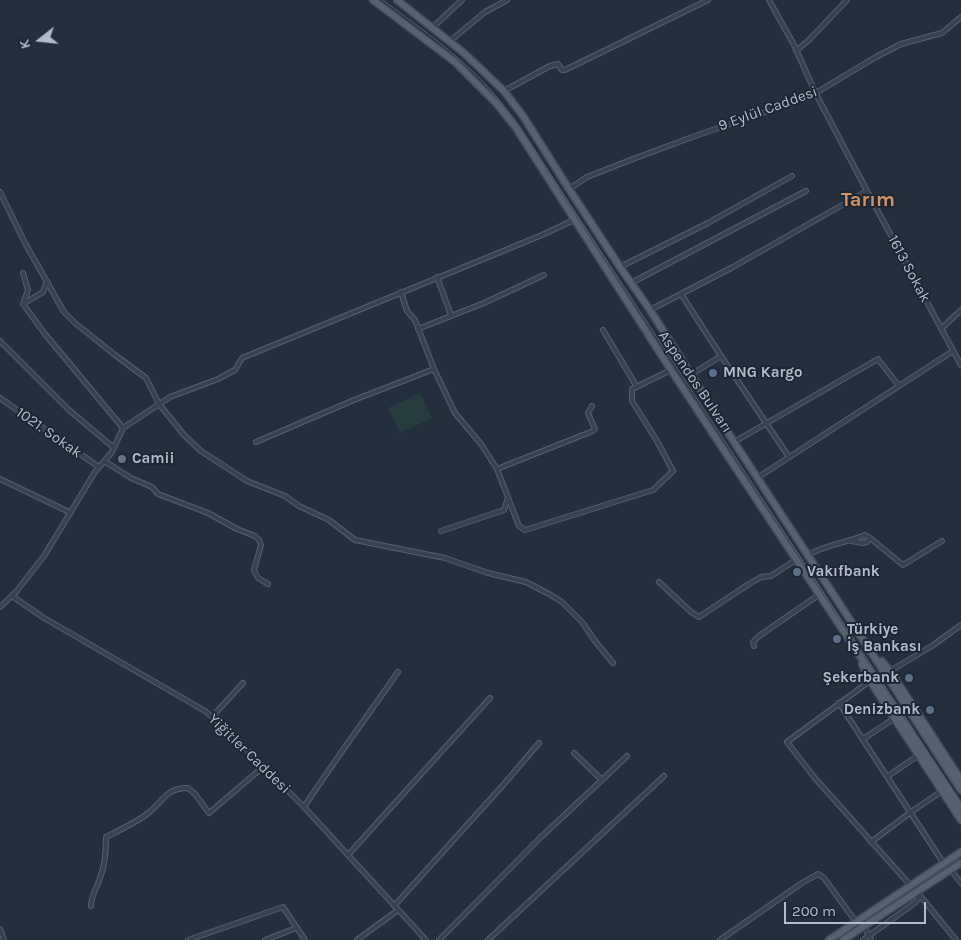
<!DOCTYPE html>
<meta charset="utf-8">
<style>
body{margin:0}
#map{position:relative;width:961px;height:940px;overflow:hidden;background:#242f3e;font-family:Karla,sans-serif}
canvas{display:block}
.north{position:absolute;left:15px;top:15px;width:50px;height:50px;-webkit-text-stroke:4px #1d2633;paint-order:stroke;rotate:254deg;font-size:14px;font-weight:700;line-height:20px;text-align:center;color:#b4bcc9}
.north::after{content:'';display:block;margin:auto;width:18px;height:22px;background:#b4bcc9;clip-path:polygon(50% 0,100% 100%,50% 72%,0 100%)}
.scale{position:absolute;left:784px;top:902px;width:142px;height:22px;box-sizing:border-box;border:2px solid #b4bcc9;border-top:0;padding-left:6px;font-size:15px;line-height:18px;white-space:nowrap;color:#b4bcc9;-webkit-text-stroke:4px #1d2633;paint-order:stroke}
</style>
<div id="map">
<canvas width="961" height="940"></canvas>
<div class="north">K</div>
<div class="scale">200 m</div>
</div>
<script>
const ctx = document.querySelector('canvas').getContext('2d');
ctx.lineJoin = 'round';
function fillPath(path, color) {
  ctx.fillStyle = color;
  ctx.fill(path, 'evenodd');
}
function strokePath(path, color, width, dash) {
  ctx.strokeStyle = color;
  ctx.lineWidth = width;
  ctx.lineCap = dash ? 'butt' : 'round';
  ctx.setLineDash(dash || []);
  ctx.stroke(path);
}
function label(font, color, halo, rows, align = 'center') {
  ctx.font = font + ' Karla,sans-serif';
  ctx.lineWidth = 4;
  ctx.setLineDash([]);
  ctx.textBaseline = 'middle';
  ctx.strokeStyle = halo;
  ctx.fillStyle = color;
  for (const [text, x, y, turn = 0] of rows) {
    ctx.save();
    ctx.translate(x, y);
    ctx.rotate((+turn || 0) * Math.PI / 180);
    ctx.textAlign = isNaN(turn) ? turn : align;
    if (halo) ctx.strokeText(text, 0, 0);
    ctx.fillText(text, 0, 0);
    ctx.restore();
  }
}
const green = new Path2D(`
 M420,393L432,418L400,433L388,408Z`);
const street = new Path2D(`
 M769,0L794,45L816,94L867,191L961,365
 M433,27L462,0
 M450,41L485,12L507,0
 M796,51L809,40L847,0
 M504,91L550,66L558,64L562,70H565L708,0
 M569,189L587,177L633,159L695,136L809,97L876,57L901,44L942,33L961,17
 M0,192L25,243L64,312L75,323L115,355L146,378L159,404L184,435L201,451L247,481L285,496L299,506L329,520L355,540L445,558L488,573L526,582L549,594L562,602L582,622L595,641L613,663
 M620,267L708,223L792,176
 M23,273L28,290L23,304
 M437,277L451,315
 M47,281L43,292L23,304L45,334L123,428
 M631,283L806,191
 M401,292L407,311L415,320L434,369L455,413L481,444L497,469
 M681,294L721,356
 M650,310L733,267L867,191
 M418,329L484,303L544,275
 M941,329L961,310
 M603,330L637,387
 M0,341L69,410L114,448
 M692,374L721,356L789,457
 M0,398L99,467
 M592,406L588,413L595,429L593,431L497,469L519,526L525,530L653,490L673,471L657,441L632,401V389L671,370
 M256,442L354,400L434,369
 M734,442L878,359L899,386
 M104,461L131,478L152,487L158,494L208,513L237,529L255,536L259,540L261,545L254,570L258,578L268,584
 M757,478L953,351
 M0,479L71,513
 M441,531L504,510L508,498
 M870,538L903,565L942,541
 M808,555C825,545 846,543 865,535L870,538L867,542L863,543L851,541
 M659,582L691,612L699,617L749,584L761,577L771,576L797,559
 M12,596L44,618L205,711L219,722L304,807L426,940
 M0,607L16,592L44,556L95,472L112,452L123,428L170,397L218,379L235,370L242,358L542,235L574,220
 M754,646L753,642L759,636L820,594
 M890,671L932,646L961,625
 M870,681L787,742L814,777L911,886
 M839,703L944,864
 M212,717L243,683
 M863,739L895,718
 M574,753L602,780L627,756
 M888,776L919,755
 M304,807C334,761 366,718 398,672
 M871,842L911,812L942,791
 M348,855L490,698
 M951,870L961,883
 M918,893L956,940
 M91,906C91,895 97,888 100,878C105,866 106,851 106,837C120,830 135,823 147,814C163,802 165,788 188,788L195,794L209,813L263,767
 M394,906L504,784L539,743
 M864,926L871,940
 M0,929L4,940
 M188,940L283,907L305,940
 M265,940L296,928
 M357,940L398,910
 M439,940L541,837L602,780
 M488,940L664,776
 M720,940L802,883L818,874L824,878L856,922
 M863,940L916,902L918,898L917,891`);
const primary = new Path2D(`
 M373,0L455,62L497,104L516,128L671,370L961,809
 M397,0L464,53L504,91L523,116L569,189L620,267L650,310L734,442L961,790
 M882,661L890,671L961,780
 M862,664L870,681L961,820
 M829,940L961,852
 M843,940L961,863`);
const tram = new Path2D(`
 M383,0C413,23 444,44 471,70C489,86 503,105 517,123L961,803`);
const markers = [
 [713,373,5,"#5c6f8a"],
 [122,459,5,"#6b7280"],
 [797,572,5,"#5c6f8a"],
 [837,639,5,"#5c6f8a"],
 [909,678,5,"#5c6f8a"],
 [930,710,5,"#5c6f8a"]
];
const streetNames = [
 ["9 Eylül Caddesi",768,109,-20],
 ["1613 Sokak",909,269,62],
 ["Aspendos Bulvarı",695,382,56],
 ["1021. Sokak",49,433,35],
 ["Yiğitler Caddesi",249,754,44]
];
const poiNames = [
 ["MNG Kargo",723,373],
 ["Camii",132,459],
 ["Vakıfbank",807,572],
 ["Türkiye",847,630],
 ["İş Bankası",847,647],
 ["Şekerbank",899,678,"right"],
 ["Denizbank",920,710,"right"]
];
const districtNames = [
 ["Tarım",868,200]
];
fillPath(green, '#263c3f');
strokePath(street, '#565f6c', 6);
strokePath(primary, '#414a57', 9);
strokePath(street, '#38414e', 4);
strokePath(primary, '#56606e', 6);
strokePath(tram, '#5a6575', 1);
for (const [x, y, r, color] of markers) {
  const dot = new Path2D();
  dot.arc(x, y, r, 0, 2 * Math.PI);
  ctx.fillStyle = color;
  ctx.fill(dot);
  strokePath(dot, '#1d2633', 2);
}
label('15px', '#b4bcc9', '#1d2633', streetNames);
label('bold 15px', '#b4bcc9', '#1d2633', poiNames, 'left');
label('bold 20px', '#d59563', '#1d2633', districtNames);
</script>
